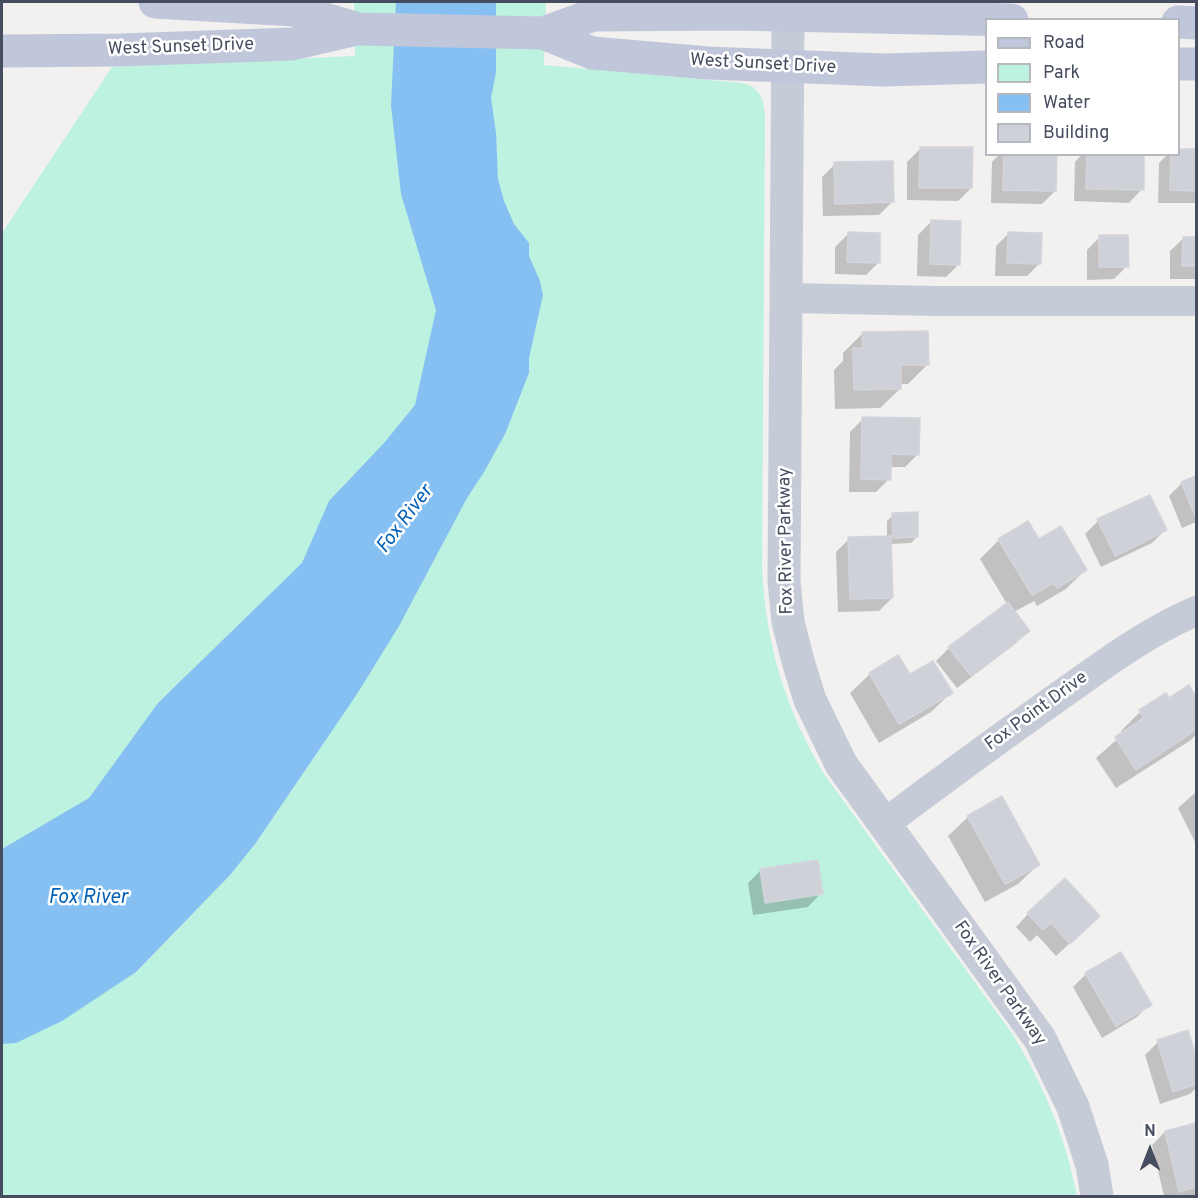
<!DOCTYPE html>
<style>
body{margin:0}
#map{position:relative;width:1198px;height:1198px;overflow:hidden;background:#f3f1f0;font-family:Overpass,sans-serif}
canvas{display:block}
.frame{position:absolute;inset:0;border:3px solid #464d5f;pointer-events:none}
.legend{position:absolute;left:985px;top:18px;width:195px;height:138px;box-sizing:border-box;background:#fff;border:2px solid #b5b8bf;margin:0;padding:8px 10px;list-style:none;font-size:18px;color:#464d5f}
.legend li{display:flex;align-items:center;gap:12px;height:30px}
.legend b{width:30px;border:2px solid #b5b8bf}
.north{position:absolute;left:1120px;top:1120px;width:60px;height:60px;-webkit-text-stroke:4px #fff;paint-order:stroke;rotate:0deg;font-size:16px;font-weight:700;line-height:24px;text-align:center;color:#464d5f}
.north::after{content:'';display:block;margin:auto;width:21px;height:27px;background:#464d5f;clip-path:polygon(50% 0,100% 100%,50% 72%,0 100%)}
</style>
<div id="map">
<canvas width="1198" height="1198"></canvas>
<div class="frame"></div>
<ul class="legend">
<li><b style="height:8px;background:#c1c7da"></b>Road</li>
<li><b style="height:16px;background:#bcf2df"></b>Park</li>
<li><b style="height:16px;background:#86c0f2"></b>Water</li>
<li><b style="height:16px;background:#cfd1d8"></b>Building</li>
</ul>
<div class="north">N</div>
</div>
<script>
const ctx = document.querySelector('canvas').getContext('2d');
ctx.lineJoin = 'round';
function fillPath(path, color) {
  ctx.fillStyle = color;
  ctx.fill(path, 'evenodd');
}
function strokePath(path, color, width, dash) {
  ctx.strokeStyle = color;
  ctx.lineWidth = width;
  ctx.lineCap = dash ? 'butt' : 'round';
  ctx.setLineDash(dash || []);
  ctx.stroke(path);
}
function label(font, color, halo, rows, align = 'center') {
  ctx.font = font + ' Overpass,sans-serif';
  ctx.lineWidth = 5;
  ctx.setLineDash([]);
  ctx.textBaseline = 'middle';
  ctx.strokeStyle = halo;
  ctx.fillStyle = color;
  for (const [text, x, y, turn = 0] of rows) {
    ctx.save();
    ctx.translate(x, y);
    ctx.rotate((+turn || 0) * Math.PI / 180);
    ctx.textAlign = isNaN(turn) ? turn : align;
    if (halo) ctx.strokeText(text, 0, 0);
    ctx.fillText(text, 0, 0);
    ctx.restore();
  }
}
const green = new Path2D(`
 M354,2H546L544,65L743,83C761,88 764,100 765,117L762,568C766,645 785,708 824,774L1011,1032C1043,1083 1066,1138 1077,1196H2V233L112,67L355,56Z`);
const water = new Path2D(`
 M396,2H496V72L491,98L496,133L498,179L504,201L514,224L529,243V256L540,281L543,295L529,358V373L505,434L484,472L467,498L399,626L357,694L255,844L230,875L136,972L62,1021L16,1043L2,1044V849L89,798L158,703L302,563L329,501L384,443L415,405L436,310L401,194L391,105Z`);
const shadow = new Path2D(`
 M920,149L971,188L958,201L907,200V162Z
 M1178,150L1196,151V203H1158L1159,163L1168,154H1178Z
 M1000,154H1056L1055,191L1042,204L991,203L992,162Z
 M1082,154H1143L1142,189L1129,203L1074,201L1075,162Z
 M835,164L892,202L879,215L823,216L822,177Z
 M931,222L959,264L946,277L917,276L918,235Z
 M1009,233L1040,263L1027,276H995L996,246Z
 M848,234L879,262L866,275L835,274V247Z
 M1100,237L1127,266L1114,279L1087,280V250Z
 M1184,238H1196V279H1170V251Z
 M863,333L928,364L908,384H900V389L880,408L835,409L834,370L843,361V353Z
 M863,419L918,454L905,467H890L889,479L876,492H849L850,432Z
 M1196,477V522L1182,528L1169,496L1182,483Z
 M893,515L917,537L911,543L890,544L892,598L879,611L838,612L836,552L849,539L887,538V521Z
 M1098,521L1165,530L1152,543L1101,567L1085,534Z
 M999,540L1038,541L1085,570L1066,589L1037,606L1034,601L1014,612L1028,631L1015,644L957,688L936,661L949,648L1007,604L980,559Z
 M870,674L909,676L951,693L931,712L879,743L850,693Z
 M1188,687L1196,700V734L1191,740L1116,788L1096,758L1123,734L1121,731L1140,712L1168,700Z
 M1196,792V844L1178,808Z
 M968,817L1038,865L1018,884L985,902L948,836Z
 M761,870L821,893L808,907L753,915L748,883Z
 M1028,914L1085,929L1056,956L1037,935L1030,942L1016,927Z
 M1120,954L1150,1004L1137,1017L1102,1038L1073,987L1086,974Z
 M1187,1032L1196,1061V1088L1190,1094L1160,1104L1145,1055L1158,1042Z
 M1196,1125V1196H1164L1152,1145L1165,1132Z`);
const building = new Path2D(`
 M920,147H973L972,188H919Z
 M1178,149H1196V191L1170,190L1171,154H1178Z
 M1004,154H1057L1056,191L1003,190Z
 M1087,154H1144V190L1086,189Z
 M893,161L894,202L835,204L834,162Z
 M931,220L961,221L960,265L930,264Z
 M848,232L880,233V263L847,262Z
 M1008,232L1042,233L1041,264L1007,263Z
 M1099,235H1128L1129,267H1099Z
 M1183,237H1196V266H1182Z
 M928,331L929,365H901V389L854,390L853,348H863L862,332Z
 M862,417L920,418L919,455L891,454V480L861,479Z
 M1196,476V515L1195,516L1181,482Z
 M1150,495L1167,530L1115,556L1097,519Z
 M918,512V537L893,538L892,513Z
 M1028,521L1039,539L1061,526L1087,570L1057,588L1054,583L1032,595L998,539Z
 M891,536L893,598L850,599L848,537Z
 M1008,602L1030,631L971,676L948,647Z
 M898,655L910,674L933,661L953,693L899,724L869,673Z
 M1189,685L1196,697V730L1136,770L1115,737L1144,718L1139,710L1166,693L1169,698Z
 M1002,796L1040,865L1005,884L967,816Z
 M818,860L823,894L765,903L760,869Z
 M1065,878L1100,916L1070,944L1051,923L1043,930L1027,913Z
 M1121,952L1152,1005L1116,1026L1085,973Z
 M1188,1030L1196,1056V1084L1173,1092L1157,1040Z
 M1196,1123V1187L1179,1192L1165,1131Z`);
const minor = new Path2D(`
 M787,298L937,301H1196
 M884,824C944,779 1004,735 1065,692C1107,662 1149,631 1196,611`);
const tertiary = new Path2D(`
 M788,16L784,581L788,622L798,661L810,700L841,764L1040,1039L1073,1107L1092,1165L1097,1196`);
const secondary = new Path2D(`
 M155,2L294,10L359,29L543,33L592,53L708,63L883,70L986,67
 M1178,22L1196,23
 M543,33L593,15L735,14L1012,20
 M2,51L121,50L292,44L357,29
 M1178,64H1196`);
const streetNames = [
 ["West Sunset Drive",181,48,-2],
 ["West Sunset Drive",763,65,3],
 ["Fox River Parkway",787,541,-91],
 ["Fox Point Drive",1037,712,-36],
 ["Fox River Parkway",999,984,55]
];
const waterNames = [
 ["Fox River",406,520,-53],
 ["Fox River",88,899]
];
fillPath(green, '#bcf2df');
fillPath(water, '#86c0f2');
fillPath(shadow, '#0003');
fillPath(building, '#cfd1d8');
strokePath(building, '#d4d4dc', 1.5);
strokePath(minor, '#c6cbd8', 30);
strokePath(tertiary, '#c6cbd8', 33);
strokePath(secondary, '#c1c7da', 33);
label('18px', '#464d5f', '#fff', streetNames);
label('italic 20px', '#0362b6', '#fff', waterNames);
</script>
